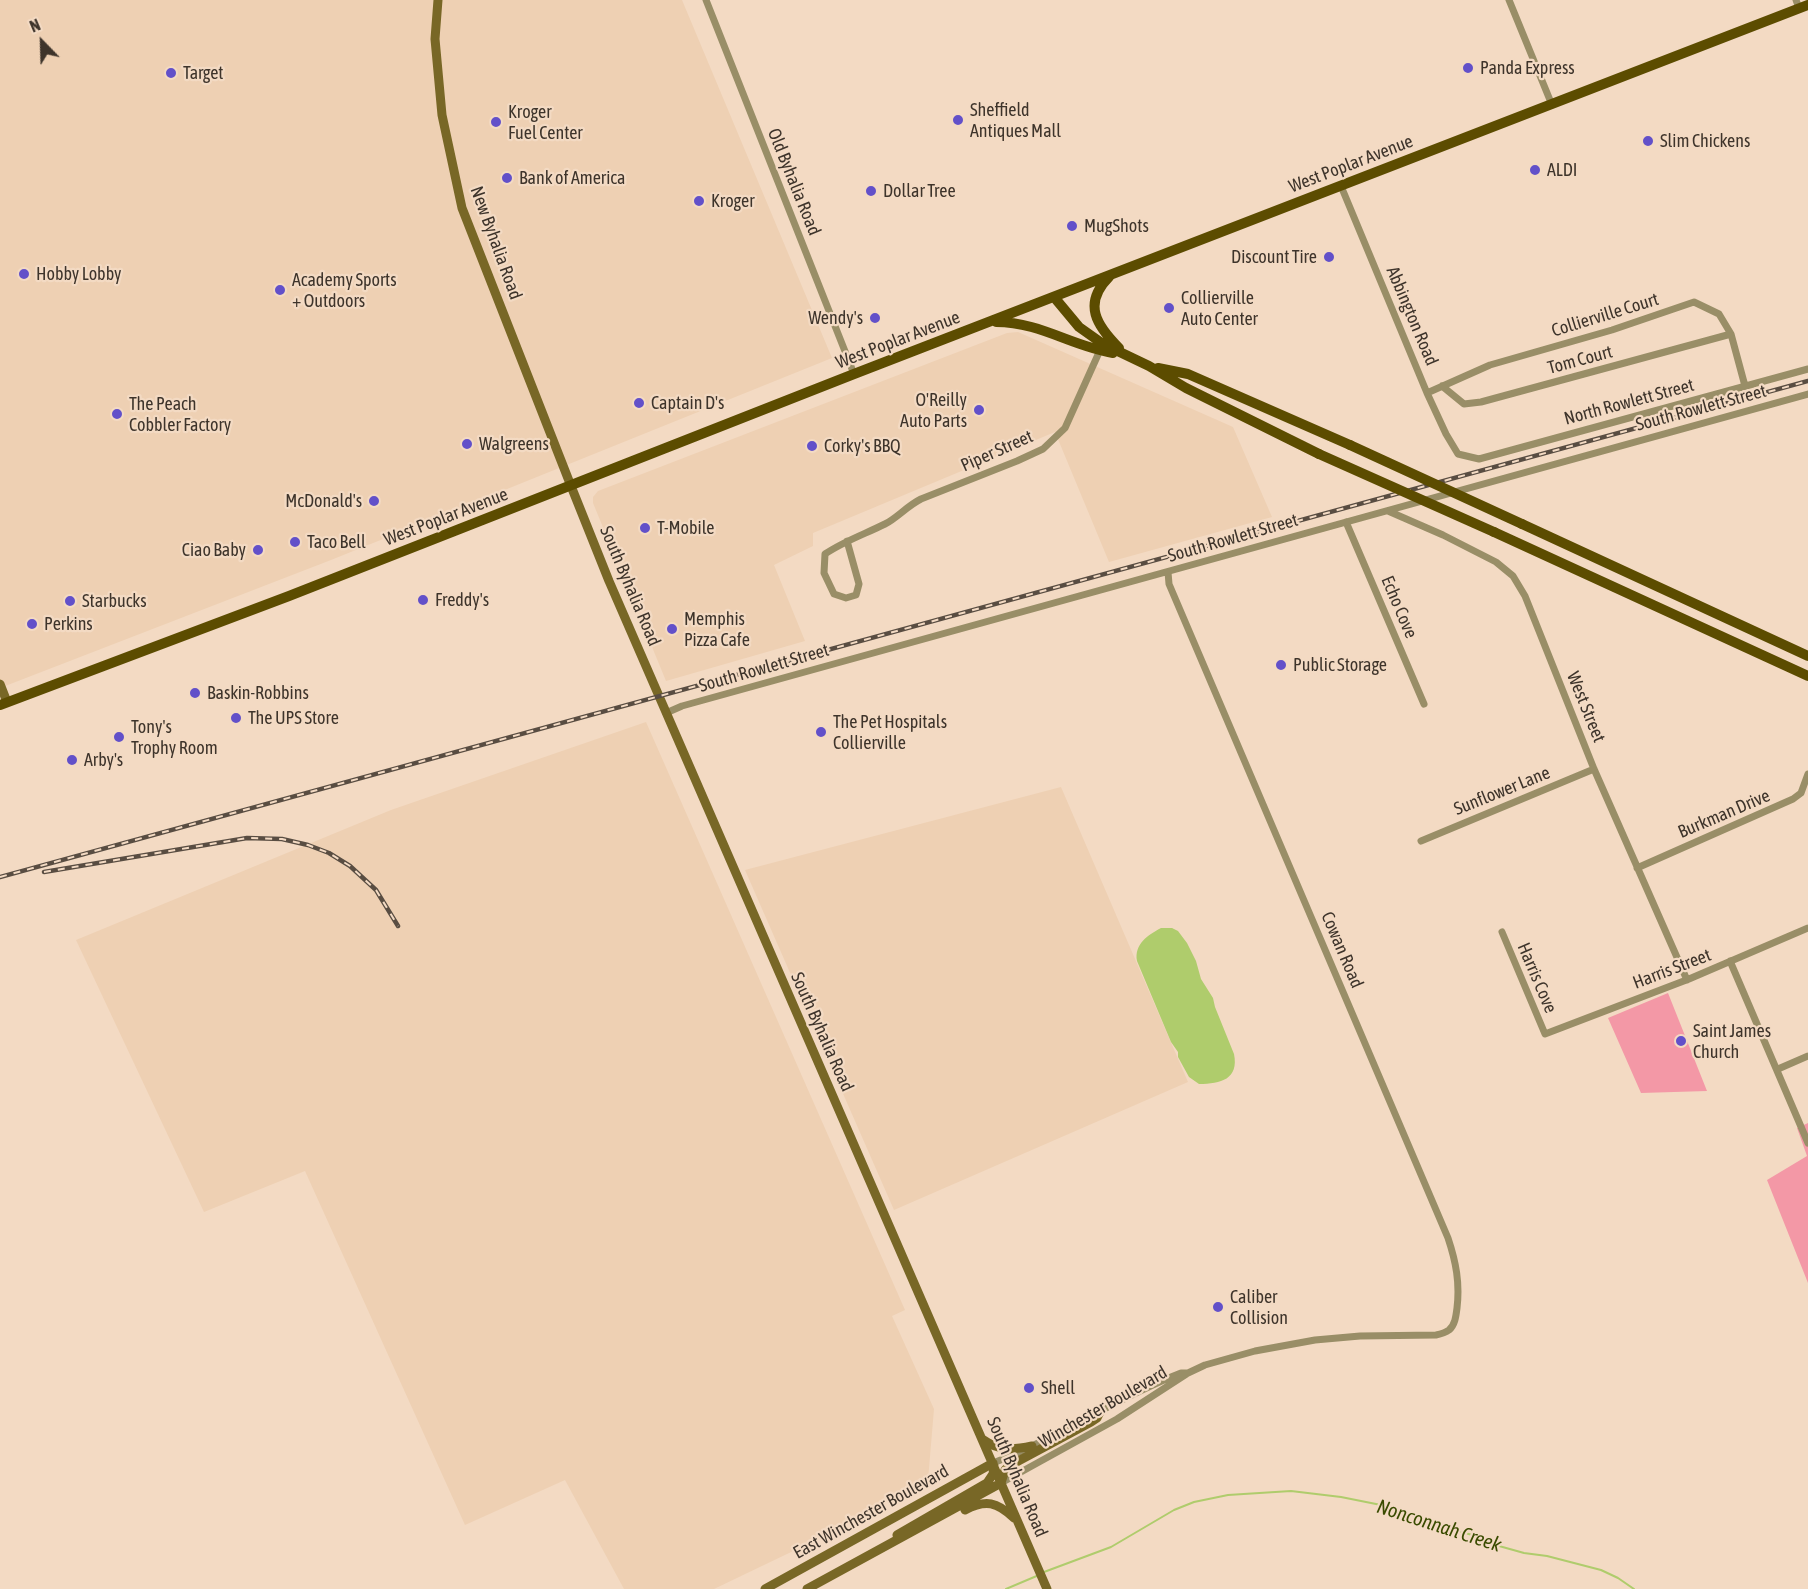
<!DOCTYPE html>
<style>
body{margin:0}
#map{position:relative;width:1808px;height:1589px;overflow:hidden;background:#f3dac3;font-family:"Asap Condensed",sans-serif}
canvas{display:block}
.north{position:absolute;left:12px;top:12px;width:60px;height:60px;-webkit-text-stroke:4px #f3dac3;paint-order:stroke;rotate:337deg;font-size:16px;font-weight:700;line-height:24px;text-align:center;color:#3e342b}
.north::after{content:'';display:block;margin:auto;width:21px;height:27px;background:#3e342b;clip-path:polygon(50% 0,100% 100%,50% 72%,0 100%)}
</style>
<div id="map">
<canvas width="1808" height="1589"></canvas>
<div class="north">N</div>
</div>
<script>
const ctx = document.querySelector('canvas').getContext('2d');
ctx.lineJoin = 'round';
function fillPath(path, color) {
  ctx.fillStyle = color;
  ctx.fill(path, 'evenodd');
}
function strokePath(path, color, width, dash) {
  ctx.strokeStyle = color;
  ctx.lineWidth = width;
  ctx.lineCap = dash ? 'butt' : 'round';
  ctx.setLineDash(dash || []);
  ctx.stroke(path);
}
function label(font, color, halo, rows, align = 'center') {
  ctx.font = font + ' "Asap Condensed",sans-serif';
  ctx.lineWidth = 4.5;
  ctx.setLineDash([]);
  ctx.textBaseline = 'middle';
  ctx.strokeStyle = halo;
  ctx.fillStyle = color;
  for (const [text, x, y, turn = 0] of rows) {
    ctx.save();
    ctx.translate(x, y);
    ctx.rotate((+turn || 0) * Math.PI / 180);
    ctx.textAlign = isNaN(turn) ? turn : align;
    if (halo) ctx.strokeText(text, 0, 0);
    ctx.fillText(text, 0, 0);
    ctx.restore();
  }
}
const built = new Path2D(`
 M0,0H682L832,358L331,560L0,688Z
 M1018,332L1233,427L1272,517L1109,562L1055,432L813,533V546L774,565L805,641L666,681L593,503V497L598,491L1007,333Z
 M646,722L905,1310L892,1316L934,1409L928,1480L812,1542L714,1589H624L565,1480L465,1525L305,1171L204,1212L76,940L391,810Z
 M1061,787L1188,1082L894,1210L745,870Z`);
const green = new Path2D(`
 M1668,993L1707,1091L1641,1093L1608,1018Z
 M1808,1123V1283L1767,1180L1807,1156L1797,1128Z`);
const water = new Path2D(`
 M1161,928H1172L1178,931L1187,943L1196,961L1201,979L1213,998L1215,1007L1234,1054C1239,1079 1221,1084 1199,1084L1189,1077L1178,1057V1052L1171,1042L1137,961C1134,944 1148,935 1161,928Z`);
const stream = new Path2D(`
 M1044,1572L1111,1547L1174,1510L1194,1502L1228,1495L1291,1491L1341,1497L1391,1507L1440,1526L1483,1538L1499,1546L1524,1553L1547,1556L1601,1570L1618,1578L1634,1589
 M1006,1589L1039,1575`);
const street = new Path2D(`
 M706,0L854,374
 M1509,0L1552,105
 M1796,0L1799,8
 M1341,186L1427,393L1446,434L1458,454L1479,459L1808,369
 M1442,386L1464,404L1481,402L1731,334
 M1427,393L1490,365L1612,330L1694,302L1719,314L1731,334L1745,386
 M1388,511L1443,535L1496,562L1513,576L1525,596L1594,769L1687,980
 M1346,522L1424,704
 M847,541L859,584L856,595L846,598L834,594L824,573L825,554C844,541 865,534 885,524C897,518 907,506 921,499L1017,461L1043,449L1065,428L1101,348
 M666,713L682,706L1808,394
 M1421,841L1594,769
 M1637,868L1793,799L1801,793L1808,774
 M1502,932L1545,1034L1689,979L1808,928
 M1730,961L1808,1143
 M1778,1069L1808,1056
 M993,1463C1058,1438 1116,1398 1181,1373H1188
 M1001,1483L1117,1419L1188,1373L1205,1365L1255,1351L1315,1340L1360,1336L1436,1335C1441,1334 1445,1333 1449,1330C1455,1325 1456,1316 1457,1308C1460,1283 1456,1262 1448,1238L1169,584L1168,572`);
const secondary = new Path2D(`
 M438,0L435,39L442,115L462,208L571,486L609,581L1047,1589
 M0,684L7,702
 M982,1439C999,1451 1013,1450 1032,1446
 M1001,1483L1005,1470L1009,1466L1091,1422L1097,1418L1100,1412
 M965,1510C986,1499 997,1502 1014,1518
 M897,1535L987,1483L993,1474L994,1466
 M765,1589L993,1463
 M807,1589L1001,1483`);
const primary = new Path2D(`
 M1109,277C1082,304 1097,326 1119,348
 M1054,297L1079,327L1103,344L1149,366L1186,388L1319,454
 M996,322C1040,322 1071,346 1113,353
 M1158,368L1188,374L1350,445
 M1522,524L1808,656
 M1494,532L1808,676
 M0,705L289,596L854,374L1808,5`);
const rail = new Path2D(`
 M44,872L247,838L282,839L308,845L329,853L350,866L376,890L398,926
 M0,877L1808,381`);
const primaryBridge = new Path2D(`
 M1350,445L1522,524
 M1319,454L1494,532`);
const markers = [
 [1468,68,6,"#6250c9"],
 [171,73,6,"#6250c9"],
 [958,120,6,"#6250c9"],
 [496,122,6,"#6250c9"],
 [1648,141,6,"#6250c9"],
 [1535,170,6,"#6250c9"],
 [507,178,6,"#6250c9"],
 [871,191,6,"#6250c9"],
 [699,201,6,"#6250c9"],
 [1072,226,6,"#6250c9"],
 [1329,257,6,"#6250c9"],
 [24,274,6,"#6250c9"],
 [280,290,6,"#6250c9"],
 [1169,308,6,"#6250c9"],
 [875,318,6,"#6250c9"],
 [639,403,6,"#6250c9"],
 [979,410,6,"#6250c9"],
 [117,414,6,"#6250c9"],
 [467,444,6,"#6250c9"],
 [812,446,6,"#6250c9"],
 [374,501,6,"#6250c9"],
 [645,528,6,"#6250c9"],
 [295,542,6,"#6250c9"],
 [258,550,6,"#6250c9"],
 [423,600,6,"#6250c9"],
 [70,601,6,"#6250c9"],
 [32,624,6,"#6250c9"],
 [672,629,6,"#6250c9"],
 [1281,665,6,"#6250c9"],
 [195,693,6,"#6250c9"],
 [236,718,6,"#6250c9"],
 [821,732,6,"#6250c9"],
 [119,737,6,"#6250c9"],
 [72,760,6,"#6250c9"],
 [1681,1041,6,"#6250c9"],
 [1218,1307,6,"#6250c9"],
 [1029,1388,6,"#6250c9"]
];
const poiNames = [
 ["Panda Express",1480,68],
 ["Target",183,73],
 ["Sheffield",970,110],
 ["Antiques Mall",970,131],
 ["Kroger",508,112],
 ["Fuel Center",508,133],
 ["Slim Chickens",1660,141],
 ["ALDI",1547,170],
 ["Bank of America",519,178],
 ["Dollar Tree",883,191],
 ["Kroger",711,201],
 ["MugShots",1084,226],
 ["Discount Tire",1317,257,"right"],
 ["Hobby Lobby",36,274],
 ["Academy Sports",292,280],
 ["+ Outdoors",292,301],
 ["Collierville",1181,298],
 ["Auto Center",1181,319],
 ["Wendy's",863,318,"right"],
 ["O'Reilly",967,400,"right"],
 ["Auto Parts",967,421,"right"],
 ["Captain D's",651,403],
 ["The Peach",129,404],
 ["Cobbler Factory",129,425],
 ["Walgreens",479,444],
 ["Corky's BBQ",824,446],
 ["McDonald's",362,501,"right"],
 ["T-Mobile",657,528],
 ["Taco Bell",307,542],
 ["Ciao Baby",246,550,"right"],
 ["Freddy's",435,600],
 ["Starbucks",82,601],
 ["Memphis",684,619],
 ["Pizza Cafe",684,640],
 ["Perkins",44,624],
 ["Public Storage",1293,665],
 ["Baskin-Robbins",207,693],
 ["The UPS Store",248,718],
 ["The Pet Hospitals",833,722],
 ["Collierville",833,743],
 ["Tony's",131,727],
 ["Trophy Room",131,748],
 ["Arby's",84,760],
 ["Saint James",1693,1031],
 ["Church",1693,1052],
 ["Caliber",1230,1297],
 ["Collision",1230,1318],
 ["Shell",1041,1388]
];
const streetNames = [
 ["West Poplar Avenue",1351,164,-21],
 ["Old Byhalia Road",794,182,68],
 ["New Byhalia Road",496,243,70],
 ["Collierville Court",1605,315,-17],
 ["Abbington Road",1412,316,67],
 ["West Poplar Avenue",898,340,-21],
 ["Tom Court",1580,360,-15],
 ["North Rowlett Street",1629,402,-15],
 ["South Rowlett Street",1701,408,-15],
 ["Piper Street",997,451,-24],
 ["West Poplar Avenue",446,517,-21],
 ["South Rowlett Street",1233,538,-16],
 ["South Byhalia Road",630,586,67],
 ["Echo Cove",1399,607,67],
 ["South Rowlett Street",764,668,-16],
 ["West Street",1586,707,68],
 ["Sunflower Lane",1502,791,-22],
 ["Burkman Drive",1724,814,-23],
 ["Cowan Road",1342,950,67],
 ["Harris Street",1672,969,-21],
 ["Harris Cove",1537,978,67],
 ["South Byhalia Road",822,1032,66],
 ["Winchester Boulevard",1103,1407,-30],
 ["South Byhalia Road",1017,1477,67],
 ["East Winchester Boulevard",871,1512,-29]
];
const waterNames = [
 ["Nonconnah Creek",1439,1526,18]
];
fillPath(built, '#eed0b3');
fillPath(green, '#f398a6');
fillPath(water, '#afcc6c');
strokePath(stream, '#afcc6c', 2);
strokePath(street, '#998e67', 7);
strokePath(secondary, '#786726', 9);
strokePath(primary, '#5c4c00', 10);
strokePath(rail, '#594d42', 4.5);
strokePath(rail, '#f3dac3', 2, [7]);
strokePath(primaryBridge, '#5c4c00', 10);
for (const [x, y, r, color] of markers) {
  const dot = new Path2D();
  dot.arc(x, y, r, 0, 2 * Math.PI);
  ctx.fillStyle = color;
  ctx.fill(dot);
  strokePath(dot, '#f3dac3', 2);
}
label('18px', '#3e342b', '#f3dac3', poiNames, 'left');
label('18px', '#3e342b', '#f3dac3', streetNames);
label('italic 20px', '#3a4b00', '#f3dac3', waterNames);
</script>
